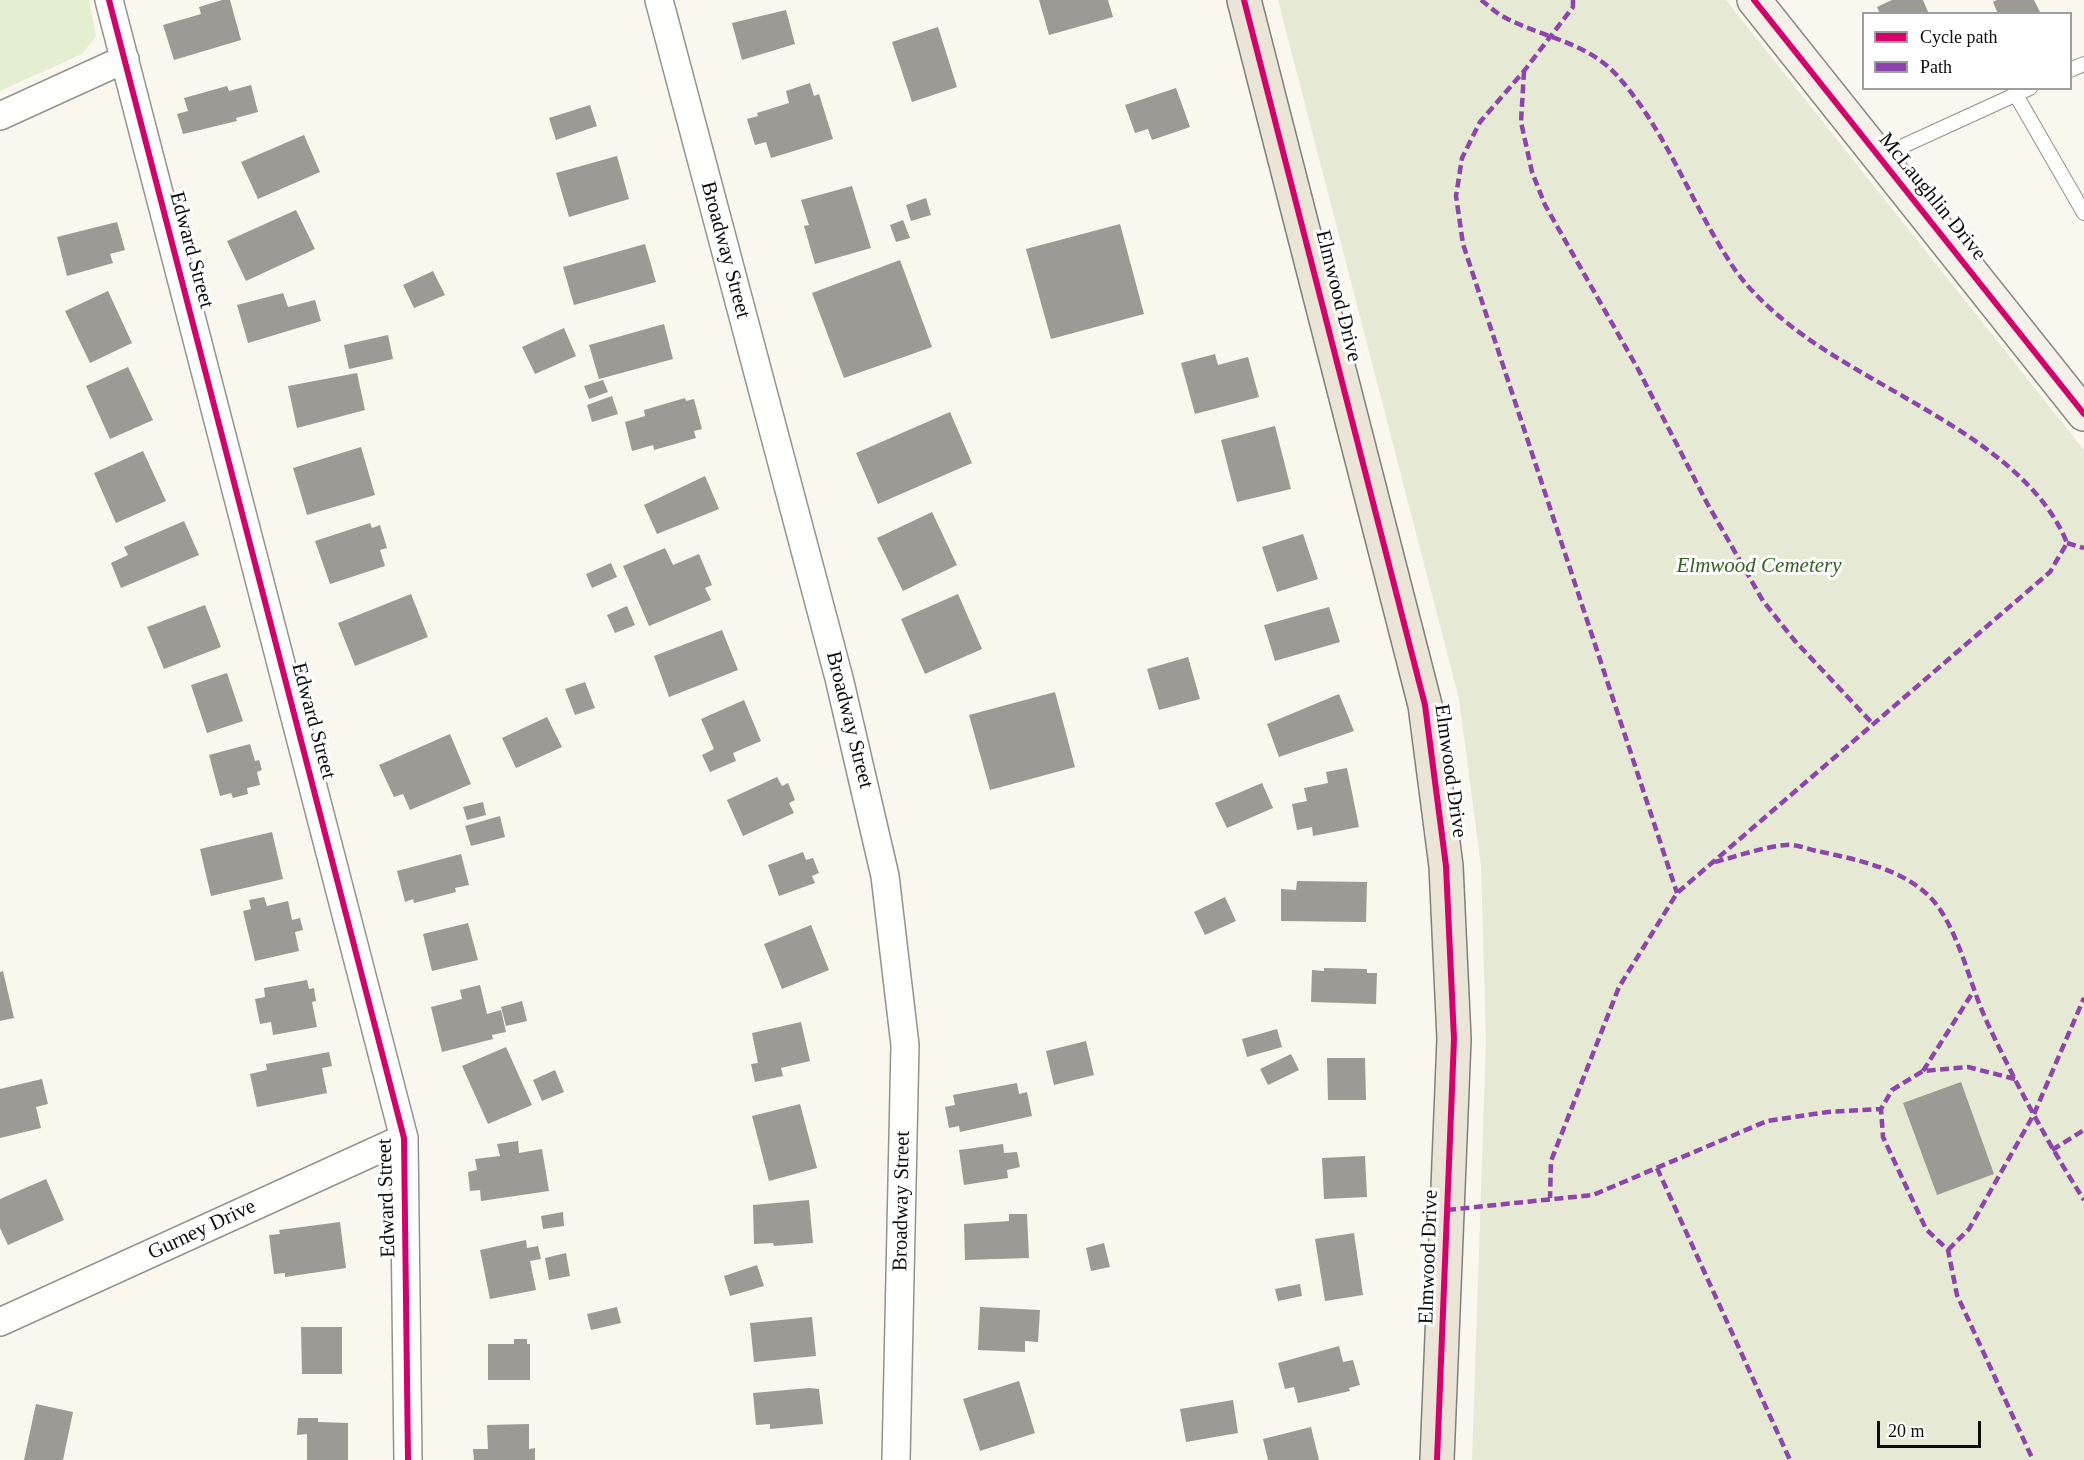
<!DOCTYPE html>
<style>
body{margin:0}
#map{position:relative;width:2084px;height:1460px;overflow:hidden;background:#faf7ef;font-family:"Times New Roman",serif}
canvas{display:block}
.legend{position:absolute;left:1862px;top:12px;width:210px;height:78px;box-sizing:border-box;background:#fff;border:2px solid #9e9e9e;margin:0;padding:8px 10px;list-style:none;font-size:18px;color:#0c0c0c}
.legend li{display:flex;align-items:center;gap:12px;height:30px}
.legend b{width:30px;border:2px solid #9e9e9e}
.scale{position:absolute;left:1877px;top:1421px;width:104px;height:27px;box-sizing:border-box;border:3px solid #0c0c0c;border-top:0;padding-left:8px;font-size:18px;line-height:21px;white-space:nowrap;color:#0c0c0c;-webkit-text-stroke:4px #fff;paint-order:stroke}
</style>
<div id="map">
<canvas width="2084" height="1460"></canvas>
<ul class="legend">
<li><b style="height:8px;background:#d6006c"></b>Cycle path</li>
<li><b style="height:8px;background:#8e44ad"></b>Path</li>
</ul>
<div class="scale">20 m</div>
</div>
<script>
const ctx = document.querySelector('canvas').getContext('2d');
ctx.lineJoin = 'round';
function fillPath(path, color) {
  ctx.fillStyle = color;
  ctx.fill(path, 'evenodd');
}
function strokePath(path, color, width, dash) {
  ctx.strokeStyle = color;
  ctx.lineWidth = width;
  ctx.lineCap = dash ? 'butt' : 'round';
  ctx.setLineDash(dash || []);
  ctx.stroke(path);
}
function label(font, color, halo, rows, align = 'center') {
  ctx.font = font + ' "Times New Roman",serif';
  ctx.lineWidth = 6;
  ctx.setLineDash([]);
  ctx.textBaseline = 'middle';
  ctx.strokeStyle = halo;
  ctx.fillStyle = color;
  for (const [text, x, y, turn = 0] of rows) {
    ctx.save();
    ctx.translate(x, y);
    ctx.rotate((+turn || 0) * Math.PI / 180);
    ctx.textAlign = isNaN(turn) ? turn : align;
    if (halo) ctx.strokeText(text, 0, 0);
    ctx.fillText(text, 0, 0);
    ctx.restore();
  }
}
const green = new Path2D(`
 M0,0H89L96,36L82,54L0,91Z`);
const cemetery = new Path2D(`
 M1278,0H1726L2084,450V1460H1472L1486,1040L1481,866L1459,699Z`);
const building = new Path2D(`
 M222,0H230L241,40L174,60L163,25L201,14L199,7Z
 M1039,0H1108L1113,17L1049,35Z
 M1892,0H1923L1929,14H1880L1877,7Z
 M1997,0H2034L2041,14H1998L1993,2Z
 M786,10L795,44L742,60L732,23Z
 M938,27L957,87L912,102L892,42Z
 M810,83L814,96L819,94L833,139L771,158L766,142L755,145L747,119L758,116L757,113L789,103L786,91Z
 M251,85L258,112L236,118L237,121L183,134L177,114L188,111L184,98L227,86L229,91Z
 M1176,88L1190,127L1152,140L1148,129L1135,133L1125,105Z
 M590,105L597,126L556,140L549,118Z
 M304,135L320,172L258,199L241,162Z
 M617,156L629,199L569,217L556,173Z
 M852,186L871,248L815,264L804,226L809,225L801,200Z
 M926,198L931,215L911,221L906,205Z
 M296,210L315,249L246,281L227,241Z
 M903,220L910,238L896,242L890,225Z
 M117,222L125,250L110,254L113,263L67,276L57,237Z
 M1120,224L1144,314L1051,339L1026,249Z
 M645,244L656,282L574,305L563,267Z
 M900,260L932,347L844,378L812,293Z
 M433,271L445,295L414,308L403,285Z
 M108,291L132,343L90,363L65,311Z
 M283,293L288,307L315,300L321,321L248,343L237,305Z
 M664,324L673,359L599,379L589,345Z
 M564,328L576,356L535,374L522,347Z
 M388,335L393,359L349,369L344,345Z
 M1215,354L1218,365L1248,357L1259,397L1195,414L1181,363Z
 M128,367L153,420L110,439L86,386Z
 M357,373L365,410L297,428L288,386Z
 M603,380L608,392L589,399L584,386Z
 M612,396L618,414L592,422L587,405Z
 M685,398L686,401L694,399L702,429L694,431L696,438L654,450L653,445L632,451L625,422L645,416L644,410Z
 M950,412L972,463L878,504L856,453Z
 M1275,426L1291,489L1237,502L1221,440Z
 M361,447L375,495L307,515L293,468Z
 M143,451L166,501L116,523L94,473Z
 M705,476L719,509L657,534L644,505Z
 M932,512L957,565L903,591L877,538Z
 M184,521L199,555L121,588L111,563L128,555L124,547Z
 M370,523L372,528L380,525L387,548L380,550L385,566L330,584L315,541Z
 M1303,534L1318,579L1277,592L1262,547Z
 M665,548L673,565L699,554L712,585L705,588L711,600L649,626L623,566Z
 M611,563L617,577L592,588L586,574Z
 M411,594L428,637L355,666L338,623Z
 M958,594L982,649L925,674L901,619Z
 M205,605L221,647L164,669L147,627Z
 M627,606L635,625L615,633L607,615Z
 M1329,607L1340,642L1275,661L1264,625Z
 M722,630L738,670L669,697L654,656Z
 M1188,657L1200,699L1159,710L1147,669Z
 M227,673L243,721L207,733L191,685Z
 M585,682L595,708L575,715L565,689Z
 M1055,692L1075,767L990,790L969,715Z
 M1339,694L1354,731L1279,757L1267,724Z
 M744,700L761,741L733,753L736,761L710,772L702,755L714,749L701,719Z
 M547,717L562,747L516,768L502,738Z
 M450,734L471,784L410,810L403,794L394,797L379,765Z
 M250,744L255,761L259,760L262,770L257,772L260,785L247,788L248,794L233,798L231,793L220,796L209,755Z
 M1347,768L1359,827L1313,836L1312,827L1297,830L1292,804L1307,801L1304,788L1328,783L1326,772Z
 M777,777L782,786L788,783L795,800L789,803L794,813L743,836L727,800Z
 M1262,783L1273,808L1227,828L1215,803Z
 M483,802L486,815L467,820L463,807Z
 M500,816L505,837L471,846L465,826Z
 M272,832L283,879L211,896L200,849Z
 M803,852L806,860L813,858L819,873L812,876L815,883L779,896L768,865Z
 M461,854L469,885L455,888L456,892L414,903L413,899L405,902L397,871Z
 M1297,881L1367,882L1366,922L1281,921V889L1296,890Z
 M264,897L267,906L288,901L292,920L300,918L303,930L295,932L299,951L255,961L243,911L251,909L249,900Z
 M1225,897L1236,921L1205,935L1194,912Z
 M468,923L478,960L432,971L423,934Z
 M811,925L829,970L782,989L764,944Z
 M1324,968L1367,969V973H1377L1376,1004L1311,1002L1312,970L1324,971Z
 M3,971L14,1018L0,1021V972Z
 M307,980L309,989L314,988L316,1001L312,1002L317,1027L273,1035L271,1022L260,1024L255,999L265,997L264,988Z
 M480,985L487,1014L501,1010L506,1032L492,1035L493,1039L442,1052L431,1007L462,999L460,990Z
 M522,1001L527,1021L506,1026L501,1007Z
 M801,1022L810,1061L781,1068L783,1076L755,1082L751,1064L758,1063L752,1033Z
 M1277,1029L1282,1047L1247,1057L1242,1039Z
 M1086,1041L1094,1075L1054,1085L1046,1051Z
 M506,1047L532,1105L488,1124L462,1066Z
 M329,1052L332,1066L322,1068L327,1093L257,1107L250,1074L267,1070L266,1064Z
 M1291,1054L1299,1070L1268,1085L1260,1069Z
 M1327,1058H1365L1366,1100H1328Z
 M555,1070L564,1092L542,1101L533,1080Z
 M42,1079L48,1104L36,1107L41,1128L0,1138V1089Z
 M1961,1082L1994,1174L1937,1195L1903,1103Z
 M1017,1083L1019,1094L1027,1092L1032,1116L960,1132L959,1126L949,1128L945,1107L955,1105L953,1095Z
 M800,1104L817,1168L769,1181L752,1116Z
 M518,1141L519,1153L542,1149L549,1191L481,1201L480,1190L470,1191L468,1172L477,1170L475,1159L500,1156L497,1144Z
 M1003,1144L1004,1153L1017,1152L1020,1167L1007,1170L1008,1178L964,1185L959,1150Z
 M1365,1156L1367,1197L1324,1199L1322,1158Z
 M46,1179L64,1220L8,1245L0,1228V1199Z
 M809,1200L813,1243L774,1246L773,1243L754,1244L753,1205Z
 M563,1212L564,1226L543,1229L541,1216Z
 M1009,1214H1027L1029,1258L965,1260L964,1224L1009,1221Z
 M340,1222L346,1268L285,1277V1273L274,1274L269,1235L280,1234L279,1230Z
 M1354,1233L1363,1295L1325,1301L1315,1239Z
 M526,1240L527,1248L538,1246L541,1259L530,1261L536,1290L490,1299L480,1250Z
 M1104,1243L1110,1267L1091,1271L1086,1248Z
 M566,1253L570,1276L549,1280L545,1258Z
 M757,1265L764,1286L730,1296L724,1276Z
 M1300,1284L1302,1296L1278,1301L1275,1289Z
 M617,1307L621,1323L591,1330L587,1314Z
 M980,1307L1040,1310L1038,1342L1025,1341V1352L978,1350Z
 M812,1317L816,1356L754,1362L750,1323Z
 M301,1327H342V1374H302Z
 M514,1339H527V1344H530V1380H488V1344H514Z
 M1339,1346L1343,1362L1353,1360L1360,1385L1349,1388L1350,1391L1298,1403L1294,1387L1285,1389L1278,1363Z
 M1019,1381L1035,1433L980,1451L963,1399Z
 M809,1388L819,1389L823,1424L770,1429V1424L756,1425L753,1393Z
 M1233,1400L1238,1433L1186,1442L1180,1409Z
 M36,1404L73,1412L63,1460H24Z
 M298,1418H318V1422L348,1423V1460H307V1434L297,1435Z
 M529,1424V1449L535,1448V1460H474L473,1449H488L487,1425Z
 M1311,1427L1319,1460H1268L1263,1439Z`);
const service = new Path2D(`
 M2070,70L2084,64
 M2016,95L2084,213
 M1879,157L2030,88`);
const minor = new Path2D(`
 M109,0L404,1138L408,1460
 M659,0L839,678L885,876L905,1045L896,1460
 M0,116L125,59
 M0,1322L404,1138`);
const secondary = new Path2D(`
 M1754,0L2084,414`);
const primary = new Path2D(`
 M1244,0L1425,705L1446,866L1454,1039L1437,1460`);
const quiet = new Path2D(`
 M1481,0C1488,5 1495,12 1502,16C1544,39 1589,41 1621,80C1667,134 1690,200 1728,259C1743,284 1764,304 1786,322C1871,392 2025,439 2067,543L2050,572L1677,893L1619,987L1551,1161L1550,1198
 M1573,0V7L1524,71L1480,122L1462,158L1456,196L1463,244L1677,893
 M1524,71L1521,122L1532,172L1545,205L1638,369L1707,503L1763,601L1795,641L1873,724
 M2067,543L2084,548
 M1715,862C1738,856 1763,847 1786,845C1795,844 1808,849 1817,851C1859,860 1916,871 1941,911C1962,944 1970,984 1986,1020C2015,1082 2047,1142 2084,1200
 M1923,1071L1973,992
 M2015,1079L1968,1067L1923,1071L1892,1090L1881,1109L1883,1137L1926,1229L1948,1250L1957,1295L2033,1460
 M2052,1150L2084,1130
 M1657,1168L1790,1460
 M1447,1210L1593,1195L1767,1121L1828,1112L1881,1109
 M1948,1250L1969,1229L2034,1114L2084,998`);
const cycleway = new Path2D(`
 M109,0L404,1138L408,1460
 M1244,0L1425,705L1446,866L1454,1039L1437,1460
 M1754,0L2084,414`);
const streetNames = [
 ["McLaughlin Drive",1932,197,51],
 ["Edward Street",191,250,75],
 ["Broadway Street",725,250,75],
 ["Elmwood Drive",1338,296,76],
 ["Broadway Street",849,720,76],
 ["Edward Street",313,721,75],
 ["Elmwood Drive",1450,771,82],
 ["Edward Street",387,1198,-92],
 ["Broadway Street",902,1201,-89],
 ["Gurney Drive",202,1230,-25],
 ["Elmwood Drive",1429,1257,-88]
];
const parkNames = [
 ["Elmwood Cemetery",1759,566]
];
fillPath(green, '#e4eed0');
fillPath(cemetery, '#e6ead4');
fillPath(building, '#9c9a95');
strokePath(service, '#93928e', 16);
strokePath(minor, '#93928e', 30);
strokePath(secondary, '#8a8885', 36);
strokePath(primary, '#807f7c', 36);
strokePath(service, '#fefefd', 14);
strokePath(minor, '#fefefd', 27);
strokePath(secondary, '#f4f2e8', 33);
strokePath(primary, '#ebe5d8', 33);
strokePath(quiet, '#8e44ad', 4.5, [9, 4.5]);
strokePath(cycleway, '#d6006c', 6);
label('21px', '#0c0c0c', '#fff', streetNames);
label('italic 21px', '#30611f', '#fff', parkNames);
</script>
